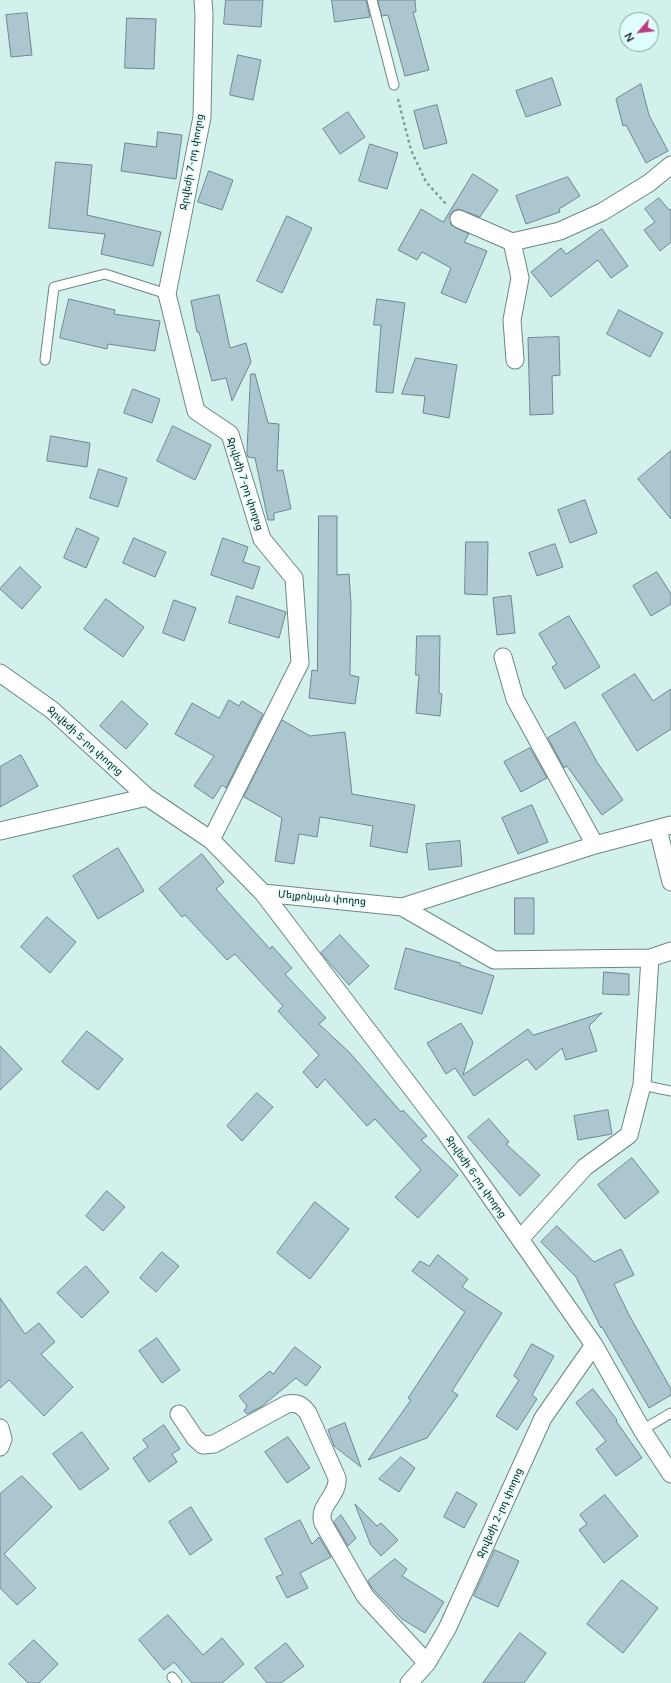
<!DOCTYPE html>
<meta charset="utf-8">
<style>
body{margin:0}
#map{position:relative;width:671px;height:1683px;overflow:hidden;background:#d2f0ec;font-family:Mulish,sans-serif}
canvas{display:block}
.north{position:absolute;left:619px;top:12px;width:40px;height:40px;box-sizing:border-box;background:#dffdfa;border:1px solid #8ca3a0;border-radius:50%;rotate:242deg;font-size:11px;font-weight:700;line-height:16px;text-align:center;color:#101b1a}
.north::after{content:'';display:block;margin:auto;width:14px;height:18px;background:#bd3b84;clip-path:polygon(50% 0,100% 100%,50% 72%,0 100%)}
</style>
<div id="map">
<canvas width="671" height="1683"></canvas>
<div class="north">N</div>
</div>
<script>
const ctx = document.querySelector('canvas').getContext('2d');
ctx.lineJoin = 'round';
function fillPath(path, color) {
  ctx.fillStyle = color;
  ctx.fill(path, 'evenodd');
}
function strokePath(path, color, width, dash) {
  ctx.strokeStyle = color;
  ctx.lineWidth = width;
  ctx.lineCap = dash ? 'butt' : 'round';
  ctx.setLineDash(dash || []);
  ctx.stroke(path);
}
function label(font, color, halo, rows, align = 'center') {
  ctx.font = font + ' Mulish,"Noto Sans Armenian",sans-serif';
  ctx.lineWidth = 3;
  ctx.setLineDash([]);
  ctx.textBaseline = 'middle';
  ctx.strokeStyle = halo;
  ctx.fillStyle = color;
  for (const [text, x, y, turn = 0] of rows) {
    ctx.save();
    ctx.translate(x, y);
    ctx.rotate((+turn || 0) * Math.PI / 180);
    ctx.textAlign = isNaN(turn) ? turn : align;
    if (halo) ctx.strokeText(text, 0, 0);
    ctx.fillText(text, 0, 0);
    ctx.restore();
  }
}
const building = new Path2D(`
 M226,0H263L261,27L224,24Z
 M332,0H366L370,17L335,22Z
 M378,0H415L416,12H413L429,70L405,76L388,15L382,16Z
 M27,13L32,55L11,57L6,15Z
 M127,18L156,19L154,69L125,68Z
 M238,55L261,60L253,100L230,95Z
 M552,78L561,105L526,117L516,91Z
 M641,84L649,115L668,151L646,163L626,125L623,126L616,99Z
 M437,105L447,143L424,149L414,111Z
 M348,112L365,137L340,154L323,129Z
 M158,132L182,135L176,179L121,171L125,143L156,147Z
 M370,144L398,153L387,189L359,181Z
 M56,162L92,165L87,215L161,232L153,266L101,254L105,234L49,228Z
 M209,171L233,180L222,210L198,202Z
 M473,174L498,190L480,217L458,209L453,211L450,215L451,225L469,234L464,242L487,251L466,303L441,293L451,268L422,252L417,260L398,250L421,209L443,222Z
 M568,177L580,196L559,209L560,212L526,224L516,196Z
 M659,198L669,210L671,209V242L660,251L644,230L655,222L645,209Z
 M287,216L312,228L282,293L257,281Z
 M602,229L628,266L611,278L598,260L551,297L531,272L561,248L566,254Z
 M219,295L230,348L246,343L251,362L232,401L226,378L212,381L199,332H197L191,301Z
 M69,299L115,310L114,314L160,321L155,351L108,344L107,349L60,338Z
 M377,299L405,303L393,393L376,392L381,325H374Z
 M619,310L663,333L650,357L607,334Z
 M559,337L560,375L552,376L553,414L530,415L528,338Z
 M416,358L457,365L449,418L423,413L425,396L402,394Z
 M251,374H255L268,423L279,424L277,471L283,470L291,509L274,513V520H268L255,458L248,457L247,454Z
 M133,389L160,399L152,423L124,413Z
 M173,426L211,445L195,480L157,461Z
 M51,436L90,443L87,467L47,461Z
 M671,451V519L638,479Z
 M99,469L127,478L118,507L90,498Z
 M585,500L597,533L570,543L558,510Z
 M319,516H337V575L349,574L351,604L350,675L359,677L355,704L309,698L312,670L317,671Z
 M77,528L99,538L86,568L64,558Z
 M134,538L166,552L155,577L123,563Z
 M223,538L248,547L243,562L260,567L253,589L211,575Z
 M466,542H488L487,595L465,594Z
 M555,544L563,567L537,576L529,553Z
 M20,567L41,587L22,609L0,589Z
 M657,572L671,594V604L651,616L633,586Z
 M237,596L286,612L279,638L229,623Z
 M511,596L515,633L497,635L493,598Z
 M106,599L144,627L123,657L84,629Z
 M174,600L196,608L184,641L163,633Z
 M569,616L600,667L565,689L552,667L557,664L539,634Z
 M417,636H440L439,693L442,694L440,716L416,713L419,675H416Z
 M635,674L653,701L671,689V729L637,751L602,695Z
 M229,700L239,706L242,701L263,714L226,788L222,785L213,799L194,786L214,756L175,734L192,703L219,718Z
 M122,701L148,724L126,749L100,726Z
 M282,720L310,736L345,732L352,794L415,805L407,853L370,846L373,826L320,817L317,837L299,834L294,864L275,861L282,818L244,797Z
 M575,722L597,762L623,800L602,815L567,766L564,768L548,738Z
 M530,748L547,778L521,792L504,762Z
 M21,755L38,786L0,807V767Z
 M532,805L548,842L518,854L502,818Z
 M460,841L462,866L429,870L426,844Z
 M118,848L144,891L98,919L73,876Z
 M202,854L224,882L216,889L270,949L272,946L292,968L285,974L326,1018L319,1024L349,1052L401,1112L403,1110L427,1136L421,1140L458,1175L418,1218L395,1197L421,1170L375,1119L367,1126L325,1079L317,1088L303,1072L319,1055L278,1011L283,1006L235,954L227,960L185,915L182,917L159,889Z
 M515,898H534V934H515Z
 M47,917L76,942L50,973L21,947Z
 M340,935L369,966L349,985L321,953Z
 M406,948L460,963V965L494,976L482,1014L395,989Z
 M604,972L629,974V995L603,994Z
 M602,1013L589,1026L597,1051L566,1060L562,1048L536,1070L527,1059L474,1096L455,1068L446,1074L427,1043L461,1023L473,1042L463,1075L528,1029L533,1035Z
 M87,1031L123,1059L98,1090L62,1062Z
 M0,1046L22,1069L0,1090Z
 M257,1093L273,1107L242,1141L227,1126Z
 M608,1110L612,1134L578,1140L574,1116Z
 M489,1119L509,1142L506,1144L540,1175L520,1196L468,1137Z
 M632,1158L659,1192L625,1219L598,1185Z
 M107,1191L125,1207L103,1231L86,1216Z
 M315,1202L349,1229L310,1279L277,1253Z
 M557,1226L594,1262L621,1249L634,1275L614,1284L629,1315L671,1389V1395L649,1408L602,1327L601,1328L576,1277L541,1242Z
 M162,1252L179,1266L156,1292L140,1278Z
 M438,1255L468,1279L462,1287L502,1313L452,1391L458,1395L427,1438L368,1460L411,1400L408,1398L465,1312L412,1271L420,1261L429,1266Z
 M86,1266L109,1292L82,1318L57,1293Z
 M0,1298L25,1334L39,1323L55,1342L41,1354L73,1387L44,1416L9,1380L0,1388Z
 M157,1338L180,1370L162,1383L139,1351Z
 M532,1344L554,1356L532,1395L537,1399L517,1430L496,1416L519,1380L514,1376Z
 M295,1347L321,1367L306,1386L296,1378L261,1407L247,1414L244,1411L247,1406L239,1396L270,1371L273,1374Z
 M593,1389L617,1420L616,1421L642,1458L616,1476L596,1449L606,1441L576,1403Z
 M345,1423L361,1467L334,1446L328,1430Z
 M164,1425L180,1449L172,1454L177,1462L149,1482L133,1458L148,1447L143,1440Z
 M82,1432L109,1469L80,1490L53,1454Z
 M288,1437L310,1468L287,1483L265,1452Z
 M401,1457L415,1468L399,1492L379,1479Z
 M22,1476L52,1507L4,1554L36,1588L17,1605L0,1588V1494Z
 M457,1492L477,1504L464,1528L444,1517Z
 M605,1495L638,1536L604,1563L579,1530L587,1524L580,1515Z
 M355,1504L377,1526L381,1523L398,1540L381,1556L371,1545Z
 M191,1507L212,1540L190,1555L169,1522Z
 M341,1515L356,1538L348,1546L334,1522Z
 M300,1520L312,1544L319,1537L331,1557L300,1573L308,1588L287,1598L276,1577L283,1574L265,1539Z
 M495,1550L519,1561L498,1607L474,1596Z
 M395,1559L407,1569L402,1576L444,1602L425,1633L402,1619L372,1588L368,1581Z
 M622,1580L658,1608L623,1653L587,1624Z
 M168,1615L203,1655L222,1638L244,1664L222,1683H192L174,1662L164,1670L139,1640Z
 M520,1633L546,1653L524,1683H483Z
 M34,1640L58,1664L39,1683H28L9,1664Z
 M286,1643L304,1666L281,1683H267L255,1668Z`);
const path = new Path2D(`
 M398,99L411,150L426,182L447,205`);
const service = new Path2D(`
 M372,0L394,85
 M45,360L54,287L105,274L167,294
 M642,1085L671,1091
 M642,1430L671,1413
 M172,1677L177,1683`);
const minor = new Path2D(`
 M203,0L204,14L202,117L167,294L196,411L230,434L262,539L294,578L300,663L211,840
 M459,219L512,242L560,231L602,212L649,183L671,165
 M512,242L520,278L512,320L515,360
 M503,657L515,699L595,845
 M0,673L52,710L147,797L211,840L263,893L445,1132L594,1345L642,1430L671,1474
 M658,829L671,882
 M0,831L147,797
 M263,893L402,907L595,845L671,825
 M402,907L494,960L650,958L671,951
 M520,1239L585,1167L629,1135L642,1085L650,958
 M179,1414L195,1438L203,1445L214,1444L287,1404C297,1402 302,1405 308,1413L337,1478C339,1496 317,1505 323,1523L365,1596L427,1663
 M0,1428L3,1439L0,1447
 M409,1683L427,1663L447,1629L543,1418L594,1345`);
const streetNames = [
 ["Ջրվեժի 7-րդ փողոց",192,162,-80],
 ["Ջրվեժի 7-րդ փողոց",245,484,72],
 ["Ջրվեժի 5-րդ փողոց",85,741,42],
 ["Մելքոնյան փողոց",322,898,5],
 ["Ջրվեժի 6-րդ փողոց",476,1177,55],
 ["Ջրվեժի 2-րդ փողոց",500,1513,-66]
];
fillPath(building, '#abc6cf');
strokePath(building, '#6e878f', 1);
strokePath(service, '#6c8784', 11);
strokePath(minor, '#6c8784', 19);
strokePath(path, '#859c99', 2.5, [3, 3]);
strokePath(service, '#fff', 9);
strokePath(minor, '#fff', 17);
label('10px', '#101b1a', '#dffdfa', streetNames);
</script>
